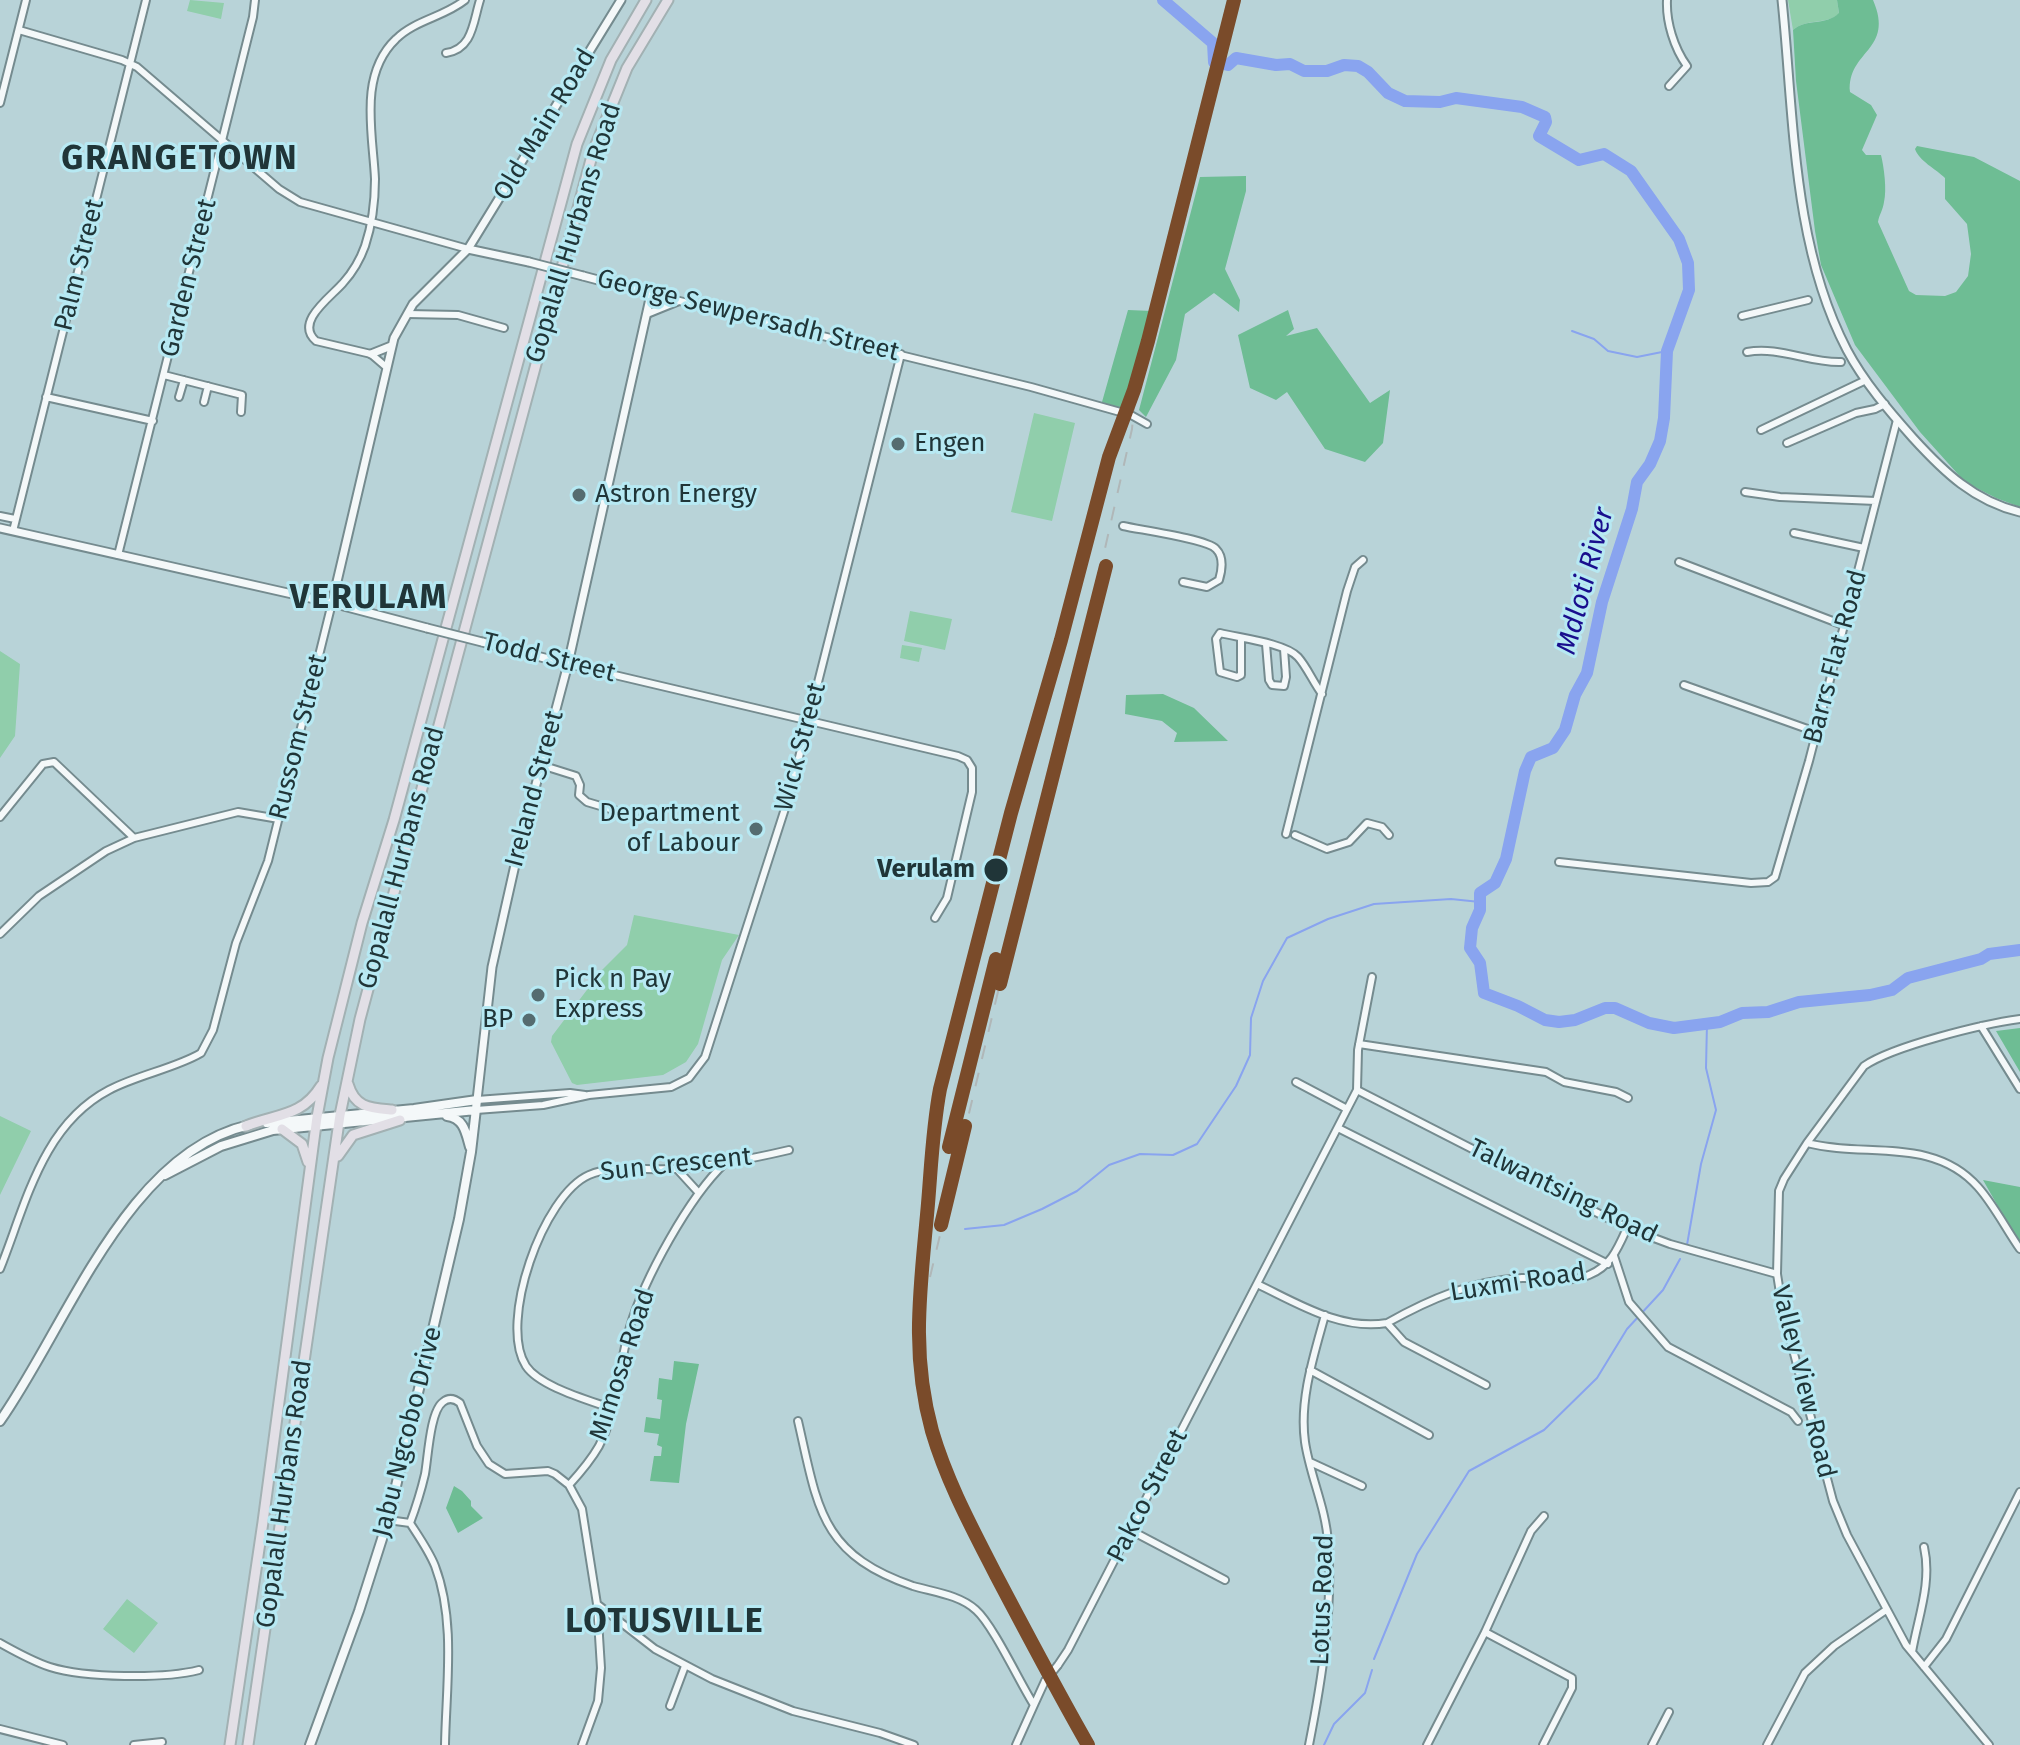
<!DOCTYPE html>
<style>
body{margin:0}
canvas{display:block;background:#b8d3d8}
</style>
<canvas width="2020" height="1745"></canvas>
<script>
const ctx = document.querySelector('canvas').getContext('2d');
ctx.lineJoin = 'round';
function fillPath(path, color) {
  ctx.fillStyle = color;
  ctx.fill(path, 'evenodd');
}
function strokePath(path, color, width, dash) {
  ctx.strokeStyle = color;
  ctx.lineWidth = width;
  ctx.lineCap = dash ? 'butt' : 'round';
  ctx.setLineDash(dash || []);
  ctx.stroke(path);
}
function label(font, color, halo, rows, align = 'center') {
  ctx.font = font + ' "Fira Sans",sans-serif';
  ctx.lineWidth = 6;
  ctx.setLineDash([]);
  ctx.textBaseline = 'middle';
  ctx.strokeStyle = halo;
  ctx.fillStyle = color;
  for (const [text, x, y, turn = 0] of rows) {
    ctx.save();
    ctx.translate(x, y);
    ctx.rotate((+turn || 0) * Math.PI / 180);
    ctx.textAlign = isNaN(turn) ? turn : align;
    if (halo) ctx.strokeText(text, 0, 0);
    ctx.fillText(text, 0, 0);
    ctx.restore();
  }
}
const green = new Path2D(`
 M190,0L224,3L221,19L187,11Z
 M1788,0H1837L1839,14C1825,25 1807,18 1793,30Z
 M1034,413L1075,423L1052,521L1011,512Z
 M910,611L952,619L945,650L904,641Z
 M902,645L922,648L919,662L900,658Z
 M0,651L20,664L15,736L0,758Z
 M634,915L739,935L722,960L698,1044L686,1062L663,1075L577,1085L572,1083L551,1042L552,1036L602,970L627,945Z
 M0,1116L31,1131L0,1195Z
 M127,1599L158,1623L134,1653L103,1629Z`);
const forest = new Path2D(`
 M1837,0H1873C1895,51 1847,50 1850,92L1871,105L1877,115L1862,150L1866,155H1881C1884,167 1887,190 1884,202C1883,210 1879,215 1878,222L1909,291L1916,295L1945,296L1956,292L1968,276L1971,254L1967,224L1945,199V178C1936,169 1919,161 1915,149L1917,146L1974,157L2020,181V507L1996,498L1965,482L1920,432L1855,345L1821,265L1815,231L1796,81L1793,30C1807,18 1826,26 1839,13Z
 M1246,176V191L1225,269L1240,300L1239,312L1214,293L1185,314L1176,360L1146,417L1139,410L1200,177Z
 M1128,310L1152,311L1123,410L1102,402Z
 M1288,310L1294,329L1286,336L1317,328L1370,403L1390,390L1383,443L1365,462L1325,449L1287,392L1276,400L1250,388L1238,335Z
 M1163,694L1194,708L1228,741L1174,742L1177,733L1162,721L1125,714L1126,695Z
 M2020,1028V1072L1996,1031Z
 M1983,1180L2020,1187V1245Z
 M674,1361L699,1364L686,1424L679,1483L650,1481L654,1456H661L662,1447L657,1445L659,1434L644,1432L646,1417L660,1419L662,1400L657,1399L659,1378L672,1380Z
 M454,1486L462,1491L471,1501V1506L483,1518L458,1533L446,1508Z`);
const stream = new Path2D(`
 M1572,331L1594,339L1608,351L1637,357L1667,351
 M965,1229L1004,1225L1042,1209L1077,1191L1109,1165L1140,1154L1173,1155L1197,1144L1236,1086L1250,1055L1251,1018L1263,981L1287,938L1328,919L1374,904L1451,899L1480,902
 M1687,1245L1701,1164L1716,1110L1706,1068L1707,1023
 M1374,1659L1417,1554L1469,1471L1544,1430L1597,1378L1627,1329L1663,1290L1680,1259
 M1324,1745L1334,1724L1365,1693L1372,1670`);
const river = new Path2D(`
 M1163,0L1213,43L1214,62L1228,65L1236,58L1276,65L1290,64L1304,71H1327L1344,65L1358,66L1368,72L1388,93L1405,101L1440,102L1456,98L1522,107L1545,117L1546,122L1539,136L1579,160L1604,154L1631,171L1679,239L1688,263L1689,290L1667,351L1664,418L1660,441L1650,464L1637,482L1632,509L1602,602L1587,673L1575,695L1565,730L1553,748L1531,757L1525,771L1506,859L1495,883L1480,893V910L1472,928L1470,948L1480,963L1484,993L1518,1006L1545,1020L1559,1022L1575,1020L1605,1008H1615L1649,1023L1674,1028L1720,1022L1742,1013L1768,1012L1799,1002L1870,995L1892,990L1908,978L1981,959L1989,954L2020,950`);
const minor = new Path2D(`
 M1667,0C1666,22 1674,48 1687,66L1669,86
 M19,30L122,60L137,67L279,189L300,202L468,249
 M446,53C473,49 473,22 480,0
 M0,103L26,0
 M651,294L1031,387L1131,415L1147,424
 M408,314L458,315L504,328
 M647,314L679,301
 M1742,316L1808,300
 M1747,352C1779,346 1809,363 1841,362
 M385,366L371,354L316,341C294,322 331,297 343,283C353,272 360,260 365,246C372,225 375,202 375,179C373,134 358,75 396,39C415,20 444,17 465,0
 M164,375L242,395L241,412
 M46,397L153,421
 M179,397L184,380
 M204,402L208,386
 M1761,430L1864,381
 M1787,443L1856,413L1875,409L1885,404
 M1745,492L1780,497L1876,501
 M0,516L15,519
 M1123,526C1141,530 1207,539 1216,549C1224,557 1222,570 1219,580L1207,587L1183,582
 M13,531L146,0
 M1794,533L1864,548
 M118,555L253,17L255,0
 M1679,562L1843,625
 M1241,638V675L1237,677L1220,672L1216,639L1220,633C1240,638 1285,643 1298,657C1307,667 1313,682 1322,694
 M1266,644L1269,680L1272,685L1284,686L1286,677L1284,649
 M568,664L958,756L967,760L972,768V792L947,898L935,918
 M1684,685L1816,732
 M541,765L576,776L580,785L579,795L587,802L634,816
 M0,817L43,764L54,762L134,838
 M1286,834L1347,591L1355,567L1363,560
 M1295,835L1327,849L1349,842L1367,823L1382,827L1389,835
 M1559,862L1751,883L1768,882L1775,877L1809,761L1897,420
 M0,934L39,896L106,851L134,838L238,812L279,819
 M1981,1026L2020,1089
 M1359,1044L1546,1072L1564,1082L1616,1092L1628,1098
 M1296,1082L1347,1109
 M1357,1090L1627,1228L1670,1244L1777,1274
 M477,1100L570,1093L585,1095
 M476,1110L543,1105L589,1095L671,1087L689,1078L705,1057L790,793L901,354
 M1338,1128L1608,1264
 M1807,1143C1865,1158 1933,1136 1978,1187C1994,1205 2006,1229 2020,1249
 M677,1169L698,1192
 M1614,1256L1629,1302L1668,1347L1791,1412L1798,1421
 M0,1269C26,1204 42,1125 109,1090C137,1075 176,1068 201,1053L213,1030L236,943L268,861L332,603
 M1257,1284C1297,1303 1341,1331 1387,1323C1430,1299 1471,1281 1522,1278C1544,1277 1568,1284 1589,1275C1611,1266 1618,1248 1627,1228
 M1387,1323L1404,1342L1486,1385
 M1310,1370L1429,1435
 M613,1409C589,1400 540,1387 526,1366C498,1323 543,1195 589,1175C613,1164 647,1171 674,1169C713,1166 751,1159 789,1150
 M798,1421C818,1508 820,1554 913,1586C934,1592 960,1595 976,1610C993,1625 1020,1683 1034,1705L1016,1745
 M1310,1462L1362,1486
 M569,1485C580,1473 591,1460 599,1446C618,1409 618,1366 630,1327C644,1279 689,1197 725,1163
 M388,1520L410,1523
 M410,1523C416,1507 421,1491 425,1474C428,1458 430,1411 443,1402C449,1397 455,1399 460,1403L477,1446L489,1464L505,1474L548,1471L555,1474L569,1485L582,1509L597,1604L601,1668L598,1701L582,1745
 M410,1523C419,1537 429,1551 435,1566C456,1621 446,1687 445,1745
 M1130,1530L1225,1580
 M597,1604L655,1649L712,1679L793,1711L880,1733L914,1745
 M1485,1632L1572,1678V1688L1543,1745
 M0,1643C16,1652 32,1661 50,1667C85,1678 164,1679 199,1670
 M1912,1652C1918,1617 1932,1583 1924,1547
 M1058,1665L1068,1650L1357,1090L1358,1050L1372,977
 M1924,1667L1946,1639L2020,1492
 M1034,1705L1045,1681
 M670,1706L685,1666
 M0,1729L63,1745
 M134,1745L162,1742
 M1309,1745C1322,1679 1333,1611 1328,1543C1326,1508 1310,1476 1305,1442C1299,1400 1314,1355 1325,1315
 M1427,1745L1485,1632L1531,1531L1544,1516
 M1652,1745L1669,1712
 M1767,1745L1805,1673L1834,1646L1886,1610
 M1989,1745L1906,1645L1847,1535L1833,1501L1783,1312L1777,1274L1779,1191L1784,1179L1807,1143L1864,1066C1893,1046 1983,1024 2020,1019`);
const tertiary = new Path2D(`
 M1782,0C1794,116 1792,245 1847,350C1864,382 1889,411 1913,438C1944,472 1974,501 2020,512
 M468,249L529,262
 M371,354L391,346
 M0,528L332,603L427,628
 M332,603L394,338L413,304L468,249L621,0
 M482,642L568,664
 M477,1100L492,967L517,856L568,664L651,294L583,276`);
const secondary = new Path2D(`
 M447,1116C464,1118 466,1133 470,1147
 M267,1123L414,1109L477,1100L471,1152L459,1219L388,1520L359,1611L310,1745
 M165,1175L221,1146L273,1130L476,1110
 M0,1421C67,1326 126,1153 249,1125`);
const primary = new Path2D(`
 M348,1084C355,1108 370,1108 392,1110
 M246,1126C276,1114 302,1117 321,1086
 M282,1129L302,1144L308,1162
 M338,1156L353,1135L400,1120
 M230,1745L263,1522L317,1117L328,1058L362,923L394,820L577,144L611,60L646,0
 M248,1745L340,1115L360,1019L593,152L627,68L668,0`);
const rail = new Path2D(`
 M1099,575L1132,429L1134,407
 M930,1277L1022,891L1106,566
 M1088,1745C1056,1689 1026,1632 996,1575C972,1528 947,1482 932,1431C911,1355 920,1291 927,1215C931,1173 932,1131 940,1089L1011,813L1061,640L1109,457L1134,390L1148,341L1234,0`);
const minorBridge = new Path2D(`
 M1045,1681L1058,1665`);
const tertiaryBridge = new Path2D(`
 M529,262L583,276
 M427,628L482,642`);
const rail1 = new Path2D(`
 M1000,984L1106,566
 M949,1147L996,959
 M941,1225L965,1126
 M1088,1745C1056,1689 1026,1632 996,1575C972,1528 947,1482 932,1431C911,1355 920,1291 927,1215C931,1173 932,1131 940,1089L1011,813L1061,640L1109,457L1134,390L1148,341L1234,0`);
const markers = [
 [898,444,8,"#556c70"],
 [579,495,8,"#556c70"],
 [756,829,8,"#556c70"],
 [996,870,13,"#203538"],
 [538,995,8,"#556c70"],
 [529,1020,8,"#556c70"]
];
const streetNames = [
 ["Old Main Road",545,125,-59],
 ["Gopalall Hurbans Road",574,233,-73],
 ["Palm Street",80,265,-76],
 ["Garden Street",189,278,-76],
 ["George Sewpersadh Street",748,316,14],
 ["Barrs Flat Road",1836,657,-75],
 ["Todd Street",549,658,14],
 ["Russom Street",299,737,-76],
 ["Wick Street",801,747,-75],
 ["Ireland Street",535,789,-75],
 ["Gopalall Hurbans Road",402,858,-75],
 ["Sun Crescent",676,1165,-6],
 ["Talwantsing Road",1563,1192,26],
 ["Luxmi Road",1518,1283,-9],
 ["Mimosa Road",623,1365,-72],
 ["Valley View Road",1803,1382,76],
 ["Jabu Ngcobo Drive",408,1432,-76],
 ["Gopalall Hurbans Road",285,1494,-82],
 ["Pakco Street",1148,1496,-63],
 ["Lotus Road",1323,1600,-88]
];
const poiNames = [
 ["Engen",914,444],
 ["Astron Energy",595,495],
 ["Department",740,814,"right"],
 ["of Labour",740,844,"right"],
 ["Pick n Pay",554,980],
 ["Express",554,1010],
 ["BP",513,1020,"right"]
];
const stopNames = [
 ["Verulam",975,870]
];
const waterNames = [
 ["Mdloti River",1586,581,-75]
];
const districtNames = [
 ["GRANGETOWN",180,160],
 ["VERULAM",369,599],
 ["LOTUSVILLE",665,1623]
];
fillPath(green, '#90ceab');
fillPath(forest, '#6ebd94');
strokePath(stream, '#89a4ef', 2);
strokePath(river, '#89a4ef', 12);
strokePath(minor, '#758b8f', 10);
strokePath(tertiary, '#758b8f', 11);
strokePath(secondary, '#758b8f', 12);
strokePath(primary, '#a2b1b3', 13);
strokePath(minor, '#f4f8f9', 6);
strokePath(tertiary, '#f4f8f9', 7);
strokePath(secondary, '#f4f8f9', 8);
strokePath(primary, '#e2dfe6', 9);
strokePath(rail, '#b0b7b8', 2, [14, 14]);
strokePath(minorBridge, '#758b8f', 10, []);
strokePath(tertiaryBridge, '#758b8f', 11, []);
strokePath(minorBridge, '#f4f8f9', 6);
strokePath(tertiaryBridge, '#f4f8f9', 7);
strokePath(rail1, '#7a4b2a', 14);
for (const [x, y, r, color] of markers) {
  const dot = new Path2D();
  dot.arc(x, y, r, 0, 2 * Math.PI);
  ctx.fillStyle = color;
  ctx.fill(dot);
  strokePath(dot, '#b7e9f3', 3);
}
label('26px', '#203538', '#b7e9f3', streetNames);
label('26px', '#203538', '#b7e9f3', poiNames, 'left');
label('bold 26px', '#203538', '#b7e9f3', stopNames, 'right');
label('italic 28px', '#190e8d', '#b7e9f3', waterNames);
ctx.letterSpacing = '2px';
label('bold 34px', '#203538', '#b7e9f3', districtNames);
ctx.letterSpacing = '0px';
</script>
